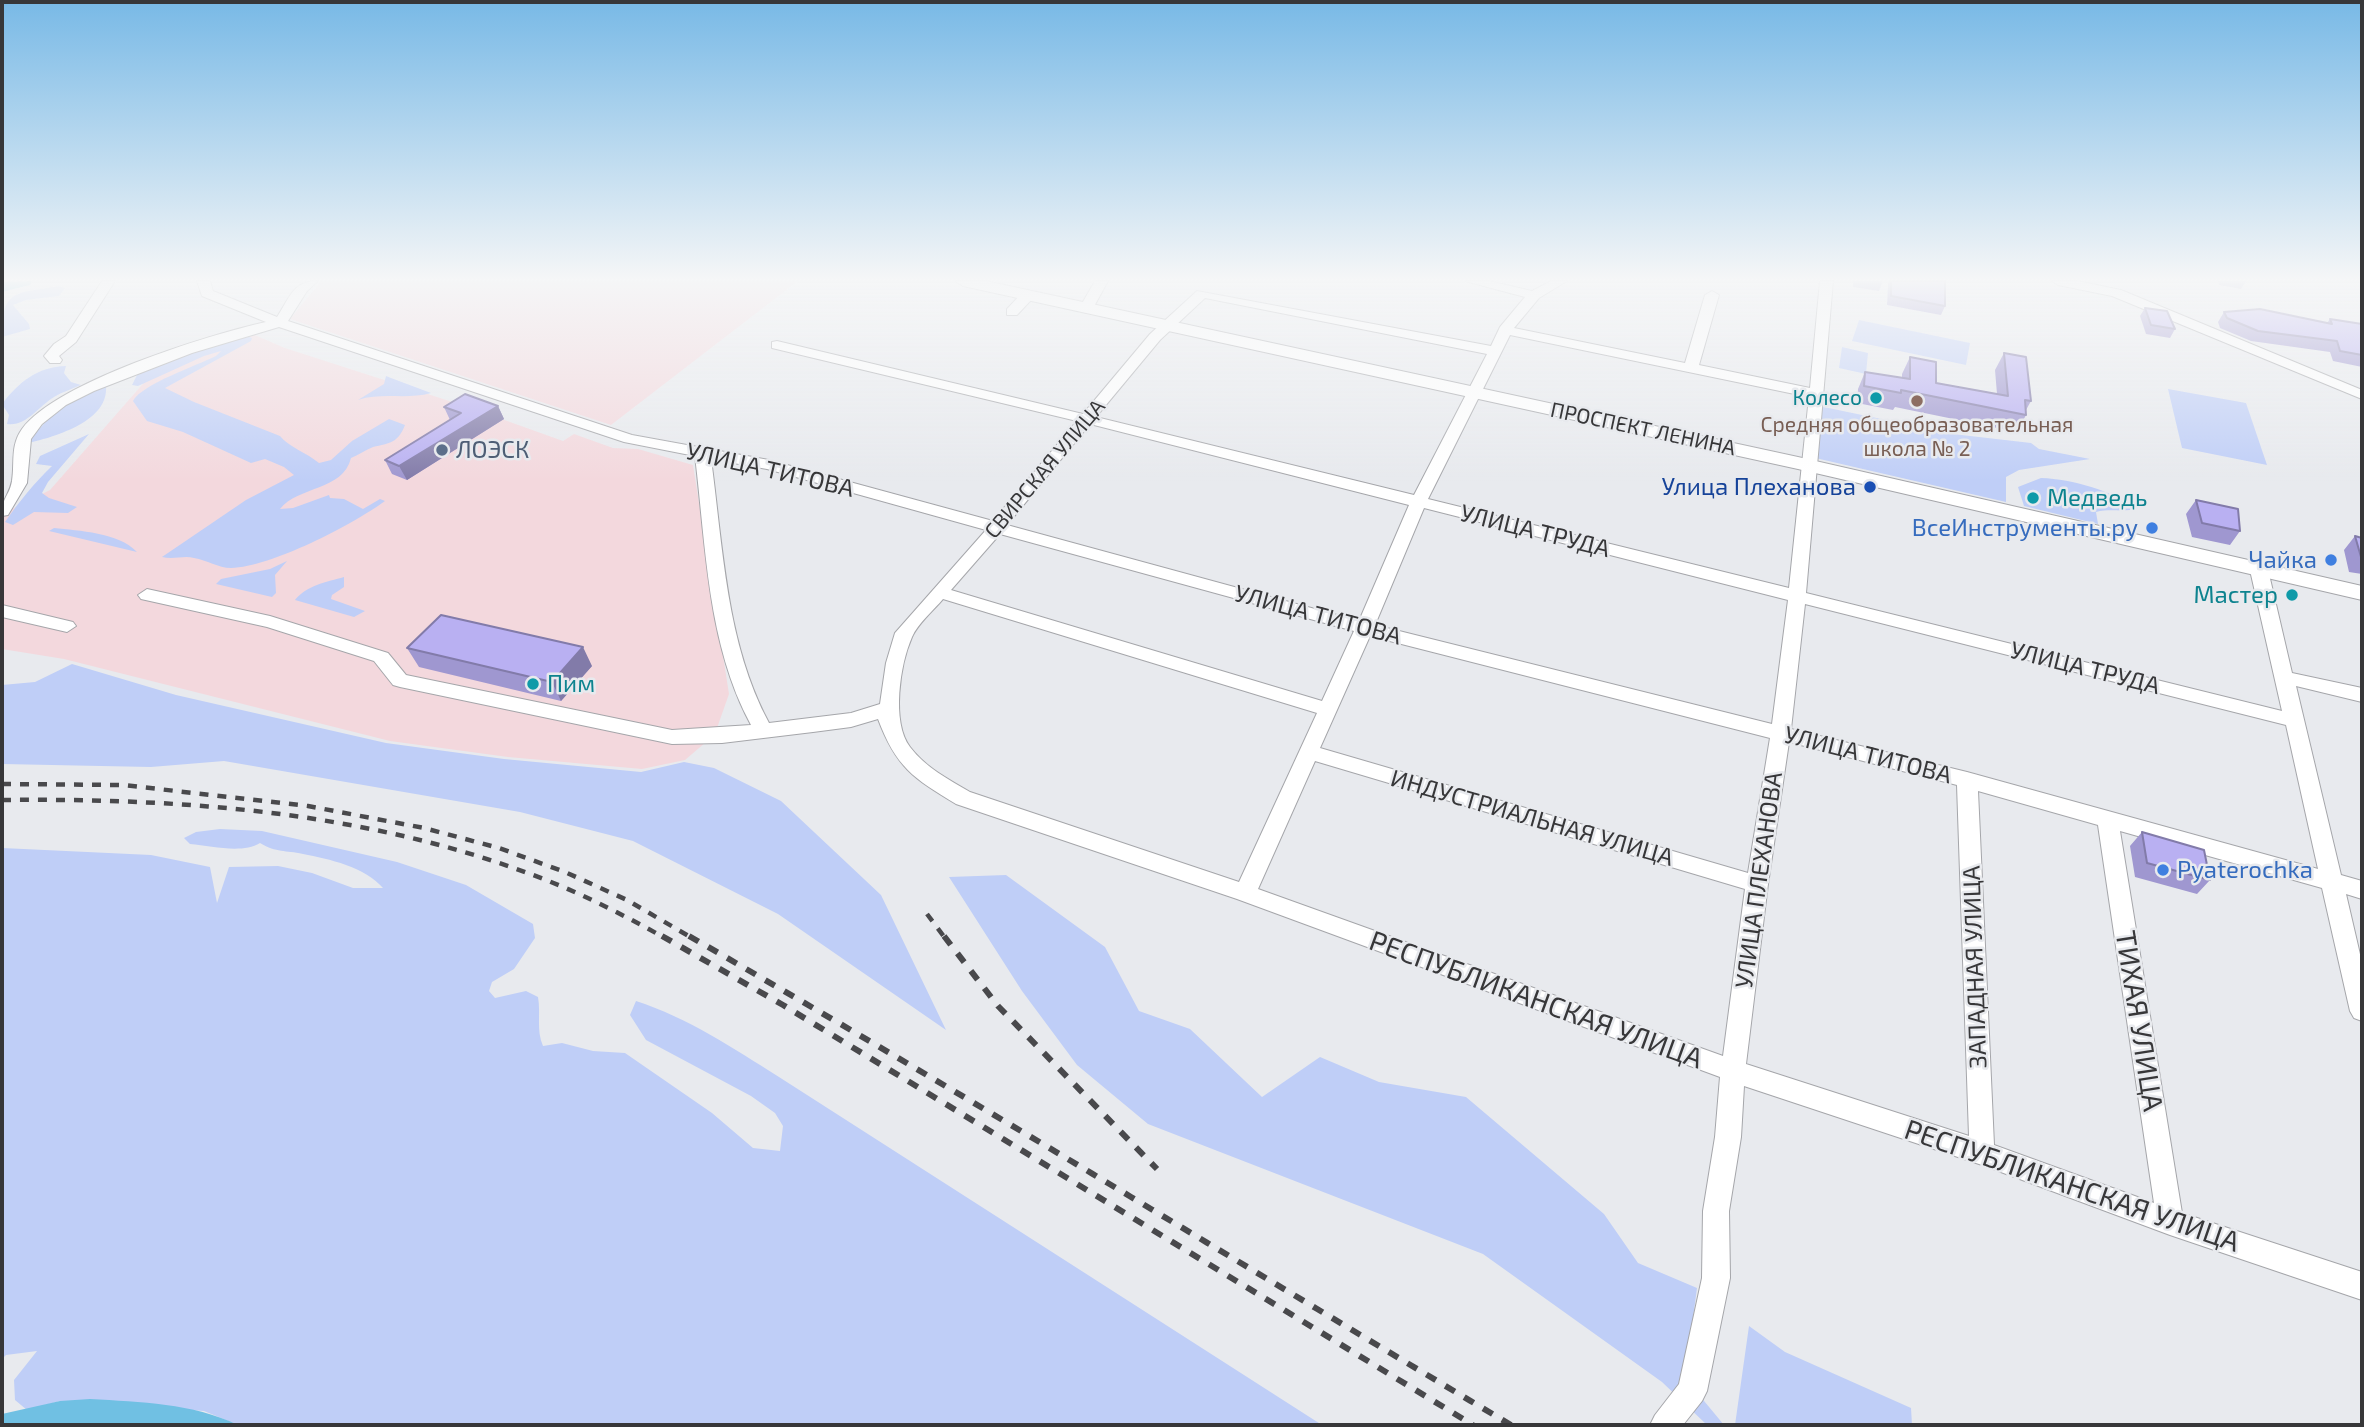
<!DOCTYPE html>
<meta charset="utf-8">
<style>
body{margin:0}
#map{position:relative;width:2364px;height:1427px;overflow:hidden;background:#e8eaee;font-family:"Exo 2",sans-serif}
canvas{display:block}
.frame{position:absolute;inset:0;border:4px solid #373739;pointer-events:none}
</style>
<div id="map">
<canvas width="2364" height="1427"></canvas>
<div class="frame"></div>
</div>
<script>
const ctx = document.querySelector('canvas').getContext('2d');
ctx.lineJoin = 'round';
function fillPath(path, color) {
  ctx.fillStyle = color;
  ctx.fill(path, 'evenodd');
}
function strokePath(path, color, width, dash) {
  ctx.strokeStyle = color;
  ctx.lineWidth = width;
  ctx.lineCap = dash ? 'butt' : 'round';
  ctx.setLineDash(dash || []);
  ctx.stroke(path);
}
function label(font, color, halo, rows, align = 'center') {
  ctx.font = font + ' "Exo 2",sans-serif';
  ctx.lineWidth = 5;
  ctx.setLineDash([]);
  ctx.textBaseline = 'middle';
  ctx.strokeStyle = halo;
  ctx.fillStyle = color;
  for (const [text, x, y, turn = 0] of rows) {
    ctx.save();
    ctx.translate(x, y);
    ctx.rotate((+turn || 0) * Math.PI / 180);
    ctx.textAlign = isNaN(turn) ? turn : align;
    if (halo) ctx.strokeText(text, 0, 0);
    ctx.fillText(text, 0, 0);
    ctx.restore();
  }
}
const industrial = new Path2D(`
 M321,281H798L611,425L290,319Z
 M250,333L285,348L471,408L563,441L574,434L613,448L638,449L693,465L729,694L717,728L706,742L685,760L642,769L508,757L390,741L64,659L2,649V514L50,490L148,378Z`);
const green = new Path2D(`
 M59,286L65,288L59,296L26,300L13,305L29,324L30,329L2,337C2,288 15,294 59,286Z
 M1859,320L1970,343L1966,365L1852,341Z
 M241,334L252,338L251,341L165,388L194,402L280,436C289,447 307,453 319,463L331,460L352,441L389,419L405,425C398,443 390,443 373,447C366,450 358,455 351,458C343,491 298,486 280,509L293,508L329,495L330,498L344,499L363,509L380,499L385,501C352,525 271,567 231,568C218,568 207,560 194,558C184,555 174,560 162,557L246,500L294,475L284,467L265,459L251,463L183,432L147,421L133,401C142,384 196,366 216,356L221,351L204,356L138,386L132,385L138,373Z
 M1842,347L1868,353L1866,374L1839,368Z
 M66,366L64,373L71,382L81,385C72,389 62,392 54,397C39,406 26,427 7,424L9,415L2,404C19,382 37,367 66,366Z
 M386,376L391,378L431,393C407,400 382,392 358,400L384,384Z
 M106,386C109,421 57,436 29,443C48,413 73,398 106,386Z
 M2168,389L2246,403L2267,465L2182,448Z
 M1819,406L1953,434L2031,443L2039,449L2090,459L2019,470L2006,477V502L1811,457Z
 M89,434L48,482L42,493L49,498L77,507L68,513L34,512L13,525L5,522C18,503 36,481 52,466L36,464L40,456Z
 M2041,478C2074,479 2110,491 2138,508C2124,513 2111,508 2096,512L2098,524L2024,506L2018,487Z
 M54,528C79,531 118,532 137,552L49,531Z
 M287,561L275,575L276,593L272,597L216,584L221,579L270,569Z
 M344,577V587L332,595L331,599L365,611L354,617L295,600C307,585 327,582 344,577Z
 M72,664L176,695L386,743L504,759L641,772L684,762L714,768L781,801L881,895L946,1030L778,914L633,841L520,812L224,761L151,767L2,764V685L35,682Z
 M220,829L262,831L397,862L466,885L533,924L535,938L514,969L492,982L489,991L495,998L526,991L538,997C541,1014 536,1030 543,1046L562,1043L593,1051L625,1053L712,1113L753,1148L780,1151L783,1126L775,1113L751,1096L646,1040L630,1015L636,1001C688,1018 733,1048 779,1077L1322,1425H238L204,1411L60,1401L27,1410L15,1400L14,1380L37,1351L6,1355L2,1359V848L151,855L210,867L217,903L229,867L278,866L312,873L353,888H383C365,867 329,859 303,854C285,850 277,853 260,843C242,854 212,846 190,844L184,838L196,832Z
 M1006,875L1105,947L1139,1011L1190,1029L1262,1097L1320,1057L1379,1082L1466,1097L1604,1214L1638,1263L1697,1288L1685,1378L1724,1425H1707L1662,1382L1483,1254L1148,1124L1077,1065L1022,991L949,877Z
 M1749,1326L1785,1352L1911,1408L1912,1425H1735Z`);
const water = new Path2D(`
 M90,1399C141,1402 192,1403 238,1425H2V1414L60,1401Z`);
const river = new Path2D(`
 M32,281L30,285L2,292V282Z`);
const minor = new Path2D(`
 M102,281H115L76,342L59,356L62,360L60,363H50L44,356L54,344L66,336Z
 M197,281H210L213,291L277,317C290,297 293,281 318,281L307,291L288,321L632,435L769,460L993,521L1077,421L772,348V342L777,341L1083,414L1150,334L1197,291L1491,346L1500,327L1525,297L1465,281H1489L1532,291L1551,281H1567L1539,298L1514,328L1685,363L1705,295L1712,291L1719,295L1699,365L1810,388L1820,281H1833L1806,593L2282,711L2250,570L2259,564L2268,570L2292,673L2362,688V702L2296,686L2341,875L2362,881V899L2346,894L2362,963V1021L2354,1018L2350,1011L2322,888L2120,831L2182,1213L2362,1272V1300L2170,1235L1982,1165L1744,1086L1741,1137L1729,1211L1730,1278L1707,1391L1702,1401L1683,1425H1650L1655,1415L1679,1384L1702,1278L1703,1211L1715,1137L1720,1077L1237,899L956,804C913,778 896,767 878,719L851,727L813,732L722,743L672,744L400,687L393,685L374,661L267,627L141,599L138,595L147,589L270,616L388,653L406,675L672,730L751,725C707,644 706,546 695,456L624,442L279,327L192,353L94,391L66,405L42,424L31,439L27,483L8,515L2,516C2,496 9,497 12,481C15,462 10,446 22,429C57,382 207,335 266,322L202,296ZM1205,298L1487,354L1414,495L1096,417L1160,340ZM1510,335L1809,397L1789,588L1428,499ZM1090,424L1409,505L1359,621L1007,525ZM711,459L767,469L986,530L895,633L886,663L880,704L851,713L769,723C726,644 723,547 711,459ZM1424,508L1788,600L1772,724L1375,625ZM1000,534L1354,631L1322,701L951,590ZM943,599L1317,713L1239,882L970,792C948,779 926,768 910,747C891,722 900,664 912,637C918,623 934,610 943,599ZM1805,604L2286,725L2318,869L1967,772L1791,729ZM1370,636L1770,738L1748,873L1320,748ZM1789,742L1957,785L1969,1136L1746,1064L1768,884ZM1315,761L1745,889L1723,1056L1258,889ZM1978,791L2098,825L2154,1203L1994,1145Z
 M1095,281H1108L1092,310H1082L1080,307Z
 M2052,281H2077L2121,290L2362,390V399L2112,296L2058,285Z
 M1028,291L1035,295L1033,298L1017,315H1007V309L1023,292Z
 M2,605L73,622L76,626L67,632L2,617Z`);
const major = new Path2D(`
 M955,281H986L1798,457L2362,586V600L1798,469L963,286Z`);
const railFar1 = new Path2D(`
 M2,784L123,785L308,806L424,828L499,848L565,872L627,900L692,938
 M2,800C185,798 373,812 546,880C587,896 627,917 665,938
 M927,914L945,938`);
const rail = new Path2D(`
 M662,936L783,1005L1473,1425
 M689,936C966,1095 1237,1262 1511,1425
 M944,936L998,1006L1157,1169`);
const wall = new Path2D(`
 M1853,281H1883L1879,291L1853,287Z
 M1889,281H1945V306L1941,315L1887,305L1888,284Z
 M2218,281H2246L2241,289L2219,285Z
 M2145,308L2175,329L2170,338L2146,334L2140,316Z
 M2224,312L2327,323L2330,319L2362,324V367L2333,361L2330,352L2251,341L2220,328L2218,322Z
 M2004,353L2031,401L2026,410V415L2017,432L1895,407L1893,410L1857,403L1858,389L1865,372L1902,378V374L1910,357L1936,383L1997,394L1995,370Z
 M498,406L504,419L407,480L392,474L385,460L450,420L444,407Z
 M2196,500L2240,531L2230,545L2192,537L2186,514Z
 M2355,536L2362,538V574L2349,572L2344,550Z
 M407,648L592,666L561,701L419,667Z
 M2142,832L2210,880L2197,894L2135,877L2130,846Z`);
const shadedWall = new Path2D(`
 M498,406L504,419L407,480L399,466Z
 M583,647L592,666L561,701L552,682Z`);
const building = new Path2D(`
 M1891,281H1945V306L1891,296Z
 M2145,308L2167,311L2175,329L2151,325Z
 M2260,309L2332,324L2330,319L2362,324V355L2340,351L2337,341L2258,331L2227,318L2224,312Z
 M2004,353L2026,357L2031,401L2025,400L2026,415L1901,390V393L1864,386L1865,372L1910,379V357L1936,362V383L2008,396Z
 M465,394L498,406L399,466L385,460L461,413L444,407Z
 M2196,500L2238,509L2240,531L2202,523Z
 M2355,536L2362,538V558L2361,557Z
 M441,615L583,647L552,682L407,648Z
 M2142,832L2204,850L2210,880L2147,863Z`);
const markers = [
 [1876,398,7,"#0f9aa8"],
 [1917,401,7,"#8d6e63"],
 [442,450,7,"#5c6f8a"],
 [1870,487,7,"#1a4fb4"],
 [2033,498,7,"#0f9aa8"],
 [2152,528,7,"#3f7fe0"],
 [2331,560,7,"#3f7fe0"],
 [2292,595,7,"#0f9aa8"],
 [533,684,7,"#0f9aa8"],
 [2163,870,7,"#3f7fe0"]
];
const farCulturenames = [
 ["Колесо",1862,398]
];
const farEducationnames = [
 ["Средняя общеобразовательная",1917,425],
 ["школа № 2",1917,449]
];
const farStreetnames = [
 ["ПРОСПЕКТ ЛЕНИНА",1643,429,12],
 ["СВИРСКАЯ УЛИЦА",1045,469,-50]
];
const serviceNames = [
 ["ЛОЭСК",456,450]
];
const streetNames = [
 ["УЛИЦА ТИТОВА",770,470,13],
 ["УЛИЦА ТРУДА",1535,531,14],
 ["УЛИЦА ТИТОВА",1318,615,15],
 ["УЛИЦА ТРУДА",2085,668,14],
 ["УЛИЦА ТИТОВА",1868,755,14],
 ["ИНДУСТРИАЛЬНАЯ УЛИЦА",1532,818,16],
 ["УЛИЦА ПЛЕХАНОВА",1759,880,-82],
 ["ЗАПАДНАЯ УЛИЦА",1975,967,-92]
];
const transitNames = [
 ["Улица Плеханова",1856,487]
];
const cultureNames = [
 ["Медведь",2047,498],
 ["Мастер",2278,595,"right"],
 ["Пим",547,684]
];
const shopNames = [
 ["ВсеИнструменты.ру",2138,528],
 ["Чайка",2317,560],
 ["Pyaterochka",2177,870,"left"]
];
const nearStreetnames = [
 ["РЕСПУБЛИКАНСКАЯ УЛИЦА",1536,1000,20],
 ["ТИХАЯ УЛИЦА",2139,1021,81],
 ["РЕСПУБЛИКАНСКАЯ УЛИЦА",2072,1186,19]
];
fillPath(industrial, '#f3d8dd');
fillPath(green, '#bfcef7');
fillPath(water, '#70c0e3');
fillPath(river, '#70c0e3');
strokePath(minor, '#a5a6aa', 2);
strokePath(major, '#a5a6aa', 2);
fillPath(minor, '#fff');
fillPath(major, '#fff');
strokePath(railFar1, '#49494c', 4.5, [9, 9]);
strokePath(rail, '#49494c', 6, [11, 11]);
fillPath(wall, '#9f97d0');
fillPath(shadedWall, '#827ba9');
fillPath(building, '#b9b0f2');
strokePath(building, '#827ba9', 2);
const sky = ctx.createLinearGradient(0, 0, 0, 481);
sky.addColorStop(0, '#78b9e6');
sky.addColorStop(0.58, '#f5f6f7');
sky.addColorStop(1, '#f5f6f700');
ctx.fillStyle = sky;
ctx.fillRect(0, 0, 2364, 481);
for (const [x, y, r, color] of markers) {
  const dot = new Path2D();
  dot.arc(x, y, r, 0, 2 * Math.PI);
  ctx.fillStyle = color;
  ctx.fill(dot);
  strokePath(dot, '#e8eaee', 2.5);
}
label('21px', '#0d838f', '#e8eaee', farCulturenames, 'right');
label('21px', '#785e54', '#e8eaee', farEducationnames);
label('21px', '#373739', '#e8eaee', farStreetnames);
label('24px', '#4e5e75', '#e8eaee', serviceNames, 'left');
label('24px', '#373739', '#e8eaee', streetNames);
label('24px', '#164399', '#e8eaee', transitNames, 'right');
label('24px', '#0d838f', '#e8eaee', cultureNames, 'left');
label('24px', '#366cbe', '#e8eaee', shopNames, 'right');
label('28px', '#373739', '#e8eaee', nearStreetnames);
</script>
